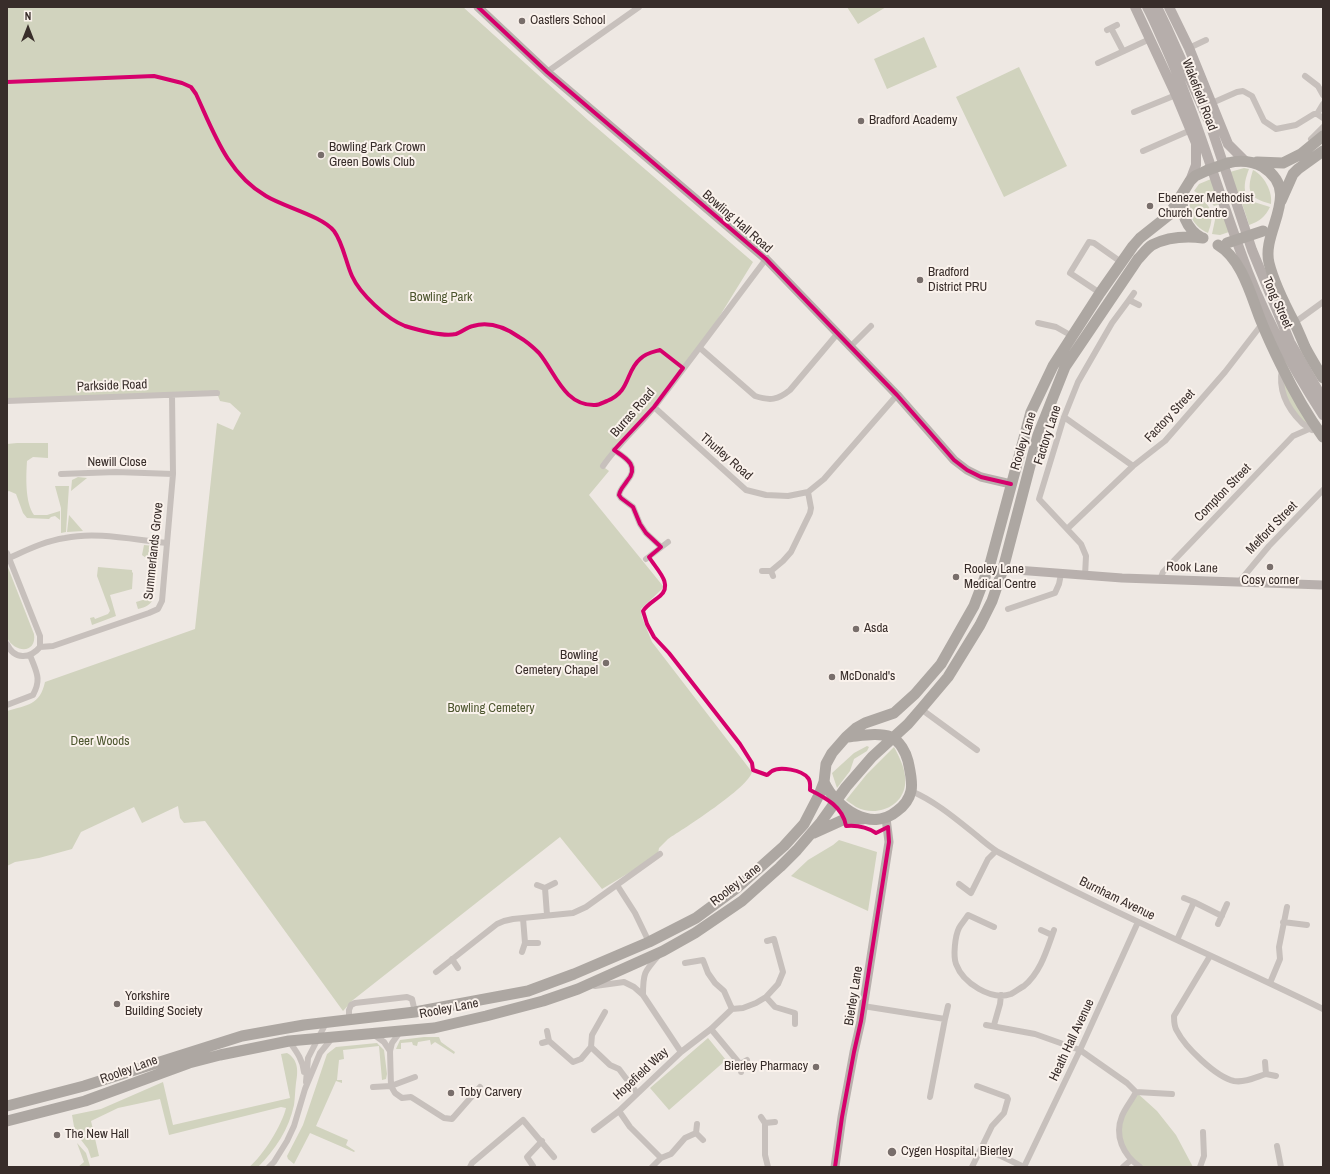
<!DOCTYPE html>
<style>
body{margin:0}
#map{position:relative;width:1330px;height:1174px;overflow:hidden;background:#eee8e3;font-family:"Archivo Narrow",sans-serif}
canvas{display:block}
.frame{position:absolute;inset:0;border:8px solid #382d2a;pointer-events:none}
.north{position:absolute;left:8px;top:8px;width:40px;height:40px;-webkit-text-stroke:3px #faf2ec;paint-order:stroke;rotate:0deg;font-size:11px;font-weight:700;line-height:16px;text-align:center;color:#382d2a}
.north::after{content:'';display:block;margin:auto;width:14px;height:18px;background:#382d2a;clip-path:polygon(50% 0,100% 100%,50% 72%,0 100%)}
</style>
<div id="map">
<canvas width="1330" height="1174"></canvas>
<div class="frame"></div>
<div class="north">N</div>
</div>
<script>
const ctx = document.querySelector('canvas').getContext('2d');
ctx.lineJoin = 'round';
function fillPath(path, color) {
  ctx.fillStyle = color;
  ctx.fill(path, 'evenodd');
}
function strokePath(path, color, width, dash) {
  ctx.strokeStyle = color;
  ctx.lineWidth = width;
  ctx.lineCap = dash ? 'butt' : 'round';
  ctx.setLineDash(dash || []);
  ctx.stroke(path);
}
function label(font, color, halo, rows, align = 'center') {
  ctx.font = font + ' "Archivo Narrow",sans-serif';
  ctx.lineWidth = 4;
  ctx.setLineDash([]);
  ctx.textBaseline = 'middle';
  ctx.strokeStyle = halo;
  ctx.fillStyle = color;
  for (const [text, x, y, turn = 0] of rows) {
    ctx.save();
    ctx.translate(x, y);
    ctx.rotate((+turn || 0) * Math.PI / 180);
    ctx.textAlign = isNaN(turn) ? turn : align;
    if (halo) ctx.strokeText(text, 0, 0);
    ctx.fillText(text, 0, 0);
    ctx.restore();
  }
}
const green = new Path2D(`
 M7,7H463L589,121L753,262L700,348L601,465L609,471L589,495L663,586L662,589L641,609L642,617L652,642L752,772C748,788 685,828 668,839L659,848L658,854L632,871L602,889L560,837L353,1000L343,1011L205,821L184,823L180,818L178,806L142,823L134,807L81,832L72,849L39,858L15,862L7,866V711C27,705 40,705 45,682L195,629L217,423L233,430L241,413L230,403L220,401L217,393L7,401Z
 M847,7H886L858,24Z
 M924,37L937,67L887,89L874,59Z
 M1019,67L1067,166L1004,197L956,97Z
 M1244,168L1249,169C1246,177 1243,186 1246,194L1239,197L1230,172Z
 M1253,170C1264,175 1273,192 1271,204C1249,198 1246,192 1253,170Z
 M1211,179L1220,204L1214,206L1209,200L1194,191L1199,184Z
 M1192,194C1211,203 1216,213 1208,233C1191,225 1186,211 1192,194Z
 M1248,198L1254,202L1270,207C1265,217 1260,221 1249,225L1241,200Z
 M1221,207L1229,232L1220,235L1212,234L1215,220V210Z
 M1282,367L1298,396L1309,429L1284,398Z
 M17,443H48V458L33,457L27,461C26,476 25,503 34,515H47L60,511V520L55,516L51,517L49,519L27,518L23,513L16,494L9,491L7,492V444Z
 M78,477L87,478L71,491L72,480Z
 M55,486H69L66,532L61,533V508Z
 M69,515L83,531L67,532Z
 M144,545C158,547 160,544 159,560L146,558L142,555Z
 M7,565L34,634C37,653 16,654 7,638Z
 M98,567L132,570V572L133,573L132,589L110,595L116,616L92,625L90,618L94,617L95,619L108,614L110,611L97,576Z
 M150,597H154C151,605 146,607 138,609L136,602L146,599H150Z
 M867,746L869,747L867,751L854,759L850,771L837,788L832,773L854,753Z
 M894,747C900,758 907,772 905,785C902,808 875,817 856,807C853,805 849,802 846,800L867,774Z
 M839,840L877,852L868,911L791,876L808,860L833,845Z
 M424,1037H439L441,1042L455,1052L454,1054L435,1042L431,1045L430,1040L418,1042L417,1046L413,1045L412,1042L401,1043V1049H396L400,1040Z
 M708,1038L726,1060L669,1110L650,1088Z
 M377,1043L384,1050L387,1074L386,1079L382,1080L379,1046L343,1050L344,1059L339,1060L337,1080H342V1083L336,1081L316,1126L348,1140L346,1145L355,1151L354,1152L310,1133L294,1164L288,1159L287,1156L303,1125L327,1054L336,1047Z
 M287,1053C299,1060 298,1072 296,1083C295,1091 295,1098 294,1105C289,1129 275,1150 258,1167H249C263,1156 282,1125 286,1108L281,1107L169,1135L160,1099L118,1108L91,1121L99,1156L91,1158L88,1149L75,1132L72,1115L101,1109L163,1082L173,1125L290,1098L281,1054Z
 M1136,1092L1157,1111L1176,1135L1193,1167H1140L1131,1160L1119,1133L1122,1116Z
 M77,1143L86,1153L90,1166L89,1167H78L84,1162Z`);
const street = new Path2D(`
 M1111,28L1123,51
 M1107,30L1117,25
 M1189,48L1206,40
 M1098,63L1150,39
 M547,72L639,7
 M1305,76L1318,86L1323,95
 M1212,103L1237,92L1243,91L1252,96L1264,121L1276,129L1296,125L1314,114H1317L1323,118
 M1134,112L1176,95
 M1317,114L1323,104
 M1311,139L1323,127
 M1143,151L1191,130
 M1100,293L1070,273L1089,242L1094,243L1121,262
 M1134,293L1129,300L1139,305
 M1038,323L1056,327L1072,336
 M1294,323L1323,302
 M851,346L871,326
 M700,348L755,396C770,401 778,400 790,390L838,333
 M1282,369C1278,390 1287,408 1302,423C1305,425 1308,428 1312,430
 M7,401L217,393
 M654,407L746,490L766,495L788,496L808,492L824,479L897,395
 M1064,417L1133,466
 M614,450C626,458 640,466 627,481C624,486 620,489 619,495L621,498L633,507L640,524L646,533L661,547
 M603,466C618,444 638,427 655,406C693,357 729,308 766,259
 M61,474L116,472L173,474
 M1067,529L1133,466L1165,441L1225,372L1262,324
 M7,553L40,636V647C30,659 14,660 7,644
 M9,558C27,550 45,541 65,538C96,531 135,540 167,543
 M646,559L668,542
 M762,571H771L773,576
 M771,571L783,561L791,552L810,513L811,508L808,492
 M1085,576L1086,556L1081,544L1039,499L1064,417L1078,382L1112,323L1129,300
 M1160,580L1163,572L1293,436L1309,429
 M1239,582L1269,546L1323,490
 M1008,609L1055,593L1059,584L1061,574
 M40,647L53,646L149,613L158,609L162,601L173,474L172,395
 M7,705L33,695C42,678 36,672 30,655
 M921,709L977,750
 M911,791C935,801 956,819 976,835C983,841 990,847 998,852C1104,909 1215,956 1323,1009
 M959,884L971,893L988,859L996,851
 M537,885L545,888L555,883
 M617,885L635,913L649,942
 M545,888L547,915
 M1184,898L1194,902
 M523,918L525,943
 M1283,922L1307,925
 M1218,924L1227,904
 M994,927L968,915C965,920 961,924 959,928C955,936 953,956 956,964C963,983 991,1001 1011,994C1015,992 1020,988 1024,986C1041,972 1047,949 1054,930
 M1041,930L1052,935
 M1177,940L1194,902L1222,916
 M522,952L525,943H538
 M1210,956L1174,1016C1174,1021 1174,1027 1177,1031C1185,1047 1216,1077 1234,1081C1245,1083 1256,1077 1266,1074L1265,1062
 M452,959L458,968
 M685,963L703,960L708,973L715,983L724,991L732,1009
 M436,972L497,924L504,921L513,919L573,913L586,907L660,854
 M1270,983L1280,959L1279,947L1287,907
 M595,986L624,982L634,987L643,995L681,1052L619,1111L630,1127L661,1158L652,1167
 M643,995C643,973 644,972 659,955
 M766,997L775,1007L795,1013V1024
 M863,1006L945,1019L948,1006
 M349,1020V1010L351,1005L355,1003L407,997L412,999L415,1012
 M986,1025L1035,1034L1080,1050L1127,1083L1136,1092C1132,1100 1125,1108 1122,1116C1114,1136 1123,1155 1140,1167
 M994,1025L1000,1004L1001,995
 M711,1029L740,1064L741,1072
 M547,1031L549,1041
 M400,1032L392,1043L390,1051L391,1086L395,1093L402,1098L411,1097L444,1118L452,1119L480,1087
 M373,1034L384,1042L390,1051
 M289,1041C296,1051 303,1060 304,1072
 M542,1043L549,1041L573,1062L581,1059L591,1047L610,1065L619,1069L637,1093
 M591,1047L592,1035L605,1012
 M681,1052L711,1029L732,1009L743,1008L756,1003L766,997L778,984L783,972L774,939L767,941
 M740,1064L747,1060
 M1266,1074L1276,1076
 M306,1082L308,1058L326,1023
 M373,1087L391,1086L415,1077
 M1136,1092L1172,1094
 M930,1097L945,1019
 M761,1117L765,1123V1155L768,1167
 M765,1123L775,1122
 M594,1130L619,1111
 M696,1133L703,1140
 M1277,1146L1281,1167
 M982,1147L1024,1167
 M661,1158L671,1154L685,1138L696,1133L697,1124
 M533,1166L527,1157L542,1141
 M269,1167L274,1162L287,1141L294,1126L305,1089L320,1053L333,1037
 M470,1167L472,1163L523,1120L554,1157
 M972,1167L992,1126L1004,1113L1008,1099L1007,1097L977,1086
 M1024,1167L1080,1050L1138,922
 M1123,1167L1131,1160
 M1200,1167L1204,1156L1203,1132`);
const secondary = new Path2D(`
 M478,7L547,72L766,259L897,395L954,460L967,470L981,477L1011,484
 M1003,569L1122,578L1323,585
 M835,1167L842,1117L854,1052L861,1021L889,842L886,818`);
const primary = new Path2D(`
 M1135,7L1176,95L1196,143V165L1190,181
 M1147,7C1154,20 1160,35 1166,48C1196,115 1216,185 1241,253C1261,311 1290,364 1323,415
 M1157,7L1168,30L1210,124L1252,250L1290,342L1323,399
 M1169,7L1189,48L1228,144L1245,161`);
const highway = new Path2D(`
 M1257,162L1283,163L1301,154L1323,136
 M1228,163C1240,160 1252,161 1263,167C1303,192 1261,231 1269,263C1274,283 1284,303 1294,322C1298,330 1301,338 1305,347C1310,357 1317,368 1323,378
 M1183,195C1180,212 1186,229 1202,238
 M1281,201L1293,174L1298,169L1323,151
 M1218,245C1242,259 1251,296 1261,321C1267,336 1274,351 1281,365C1293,390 1307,415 1323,437
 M824,782C836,808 871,833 897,811C904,806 909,800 911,791C913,782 910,771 908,761C906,753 900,741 891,737C878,732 860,736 846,737
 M814,833L845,819H862
 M7,1106L84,1086L242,1036L304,1025L415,1012L528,991L574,974L649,942L696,918L738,887L784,846L804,824L819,795L824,782L826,764L832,753L846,737L856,728L865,723L894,713L915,694L941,664L974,606L990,564L1031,412L1053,366L1100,293L1133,246L1140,238L1169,215L1190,181L1195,176L1208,170
 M7,1121L85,1101L189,1063L220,1055L289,1041L434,1028L486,1016L543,1001L578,989L663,951L695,933L742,901L780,867L797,850L821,822L846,787L872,757L908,724L921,709L948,677L980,625L992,601L1003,569L1038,435L1065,367L1138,259C1142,255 1147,248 1152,245C1168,237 1186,236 1203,238`);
const highwayBridge = new Path2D(`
 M1208,170L1228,163
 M1227,243L1263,231`);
const cycleway = new Path2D(`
 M478,7L547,72L766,259L897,395L954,460L967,470L981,477L1011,484
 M7,82L154,76L182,83L191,87L196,94C214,133 227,173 266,196C284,207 322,216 334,231C343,243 346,263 352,276C360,294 387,319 405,326C418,330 442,337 456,334C462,332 467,327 473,326C490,321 506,328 519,337C526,341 533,347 539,353C555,372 564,406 595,405C599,405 604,402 607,401C631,391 625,372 640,359C646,353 653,352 660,350L683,368L654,407L614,450C626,458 640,466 627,481C624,486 620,489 619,495L621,498L633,507L640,524L646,533L661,547L649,557C656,569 674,584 660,596C654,601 647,605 643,611L647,624L654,637L669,653L740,744L752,763L753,770L767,775C768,775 771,771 772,771C780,766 802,770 808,778C811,781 810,786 810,790C826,798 843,807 846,826C857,825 867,827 876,833L888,827L889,842L861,1021L854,1052L842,1117L835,1167`);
const markers = [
 [522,21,4,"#786e6b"],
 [861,121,4,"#786e6b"],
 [321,155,4,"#786e6b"],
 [1150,206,4,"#786e6b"],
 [920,280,4,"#786e6b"],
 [1270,567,4,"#786e6b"],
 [956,577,4,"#786e6b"],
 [856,629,4,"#786e6b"],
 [606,663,4,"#786e6b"],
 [832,677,4,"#786e6b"],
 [117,1004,4,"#786e6b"],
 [816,1067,4,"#786e6b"],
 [451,1093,4,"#786e6b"],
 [57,1135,4,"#786e6b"],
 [892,1152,5,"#786e6b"]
];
const poiNames = [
 ["Oastlers School",530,21],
 ["Bradford Academy",869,121],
 ["Bowling Park Crown",329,148],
 ["Green Bowls Club",329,163],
 ["Ebenezer Methodist",1158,199],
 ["Church Centre",1158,214],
 ["Bradford",928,273],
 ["District PRU",928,288],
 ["Rooley Lane",964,570],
 ["Medical Centre",964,585],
 ["Cosy corner",1270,581,"center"],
 ["Asda",864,629],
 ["Bowling",598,656,"right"],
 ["Cemetery Chapel",598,671,"right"],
 ["McDonald's",840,677],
 ["Yorkshire",125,997],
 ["Building Society",125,1012],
 ["Bierley Pharmacy",808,1067,"right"],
 ["Toby Carvery",459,1093],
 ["The New Hall",65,1135],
 ["Cygen Hospital, Bierley",901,1152]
];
const streetNames = [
 ["Wakefield Road",1199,95,69],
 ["Bowling Hall Road",737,222,41],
 ["Tong Street",1277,303,66],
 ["Parkside Road",112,386,-2],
 ["Burras Road",633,413,-49],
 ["Factory Street",1170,416,-47],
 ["Factory Lane",1048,435,-72],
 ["Rooley Lane",1024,441,-73],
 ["Thurley Road",726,457,41],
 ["Newill Close",117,463],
 ["Compton Street",1223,493,-46],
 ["Melford Street",1272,528,-46],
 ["Summerlands Grove",154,551,-84],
 ["Rook Lane",1192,568,2],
 ["Rooley Lane",736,885,-38],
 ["Burnham Avenue",1117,899,26],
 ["Bierley Lane",854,996,-81],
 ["Rooley Lane",449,1009,-11],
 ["Heath Hall Avenue",1072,1040,-65],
 ["Rooley Lane",129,1070,-20],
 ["Hopefield Way",641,1074,-43]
];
const parkNames = [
 ["Bowling Park",441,298],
 ["Bowling Cemetery",491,709],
 ["Deer Woods",100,742]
];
fillPath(green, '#d1d3be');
strokePath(street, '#c7c0bc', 6);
strokePath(secondary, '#b8b0ad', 9);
strokePath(primary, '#b6aeab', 10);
strokePath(highway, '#ada7a2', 11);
strokePath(highwayBridge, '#ada7a2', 11);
strokePath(cycleway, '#d6006c', 4);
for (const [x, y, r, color] of markers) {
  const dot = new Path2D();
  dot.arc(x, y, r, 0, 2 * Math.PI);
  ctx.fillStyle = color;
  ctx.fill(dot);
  strokePath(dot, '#faf2ec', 1.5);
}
label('13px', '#382d2a', '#faf2ec', poiNames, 'left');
label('13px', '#382d2a', '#faf2ec', streetNames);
label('13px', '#4d562f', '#faf2ec', parkNames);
</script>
